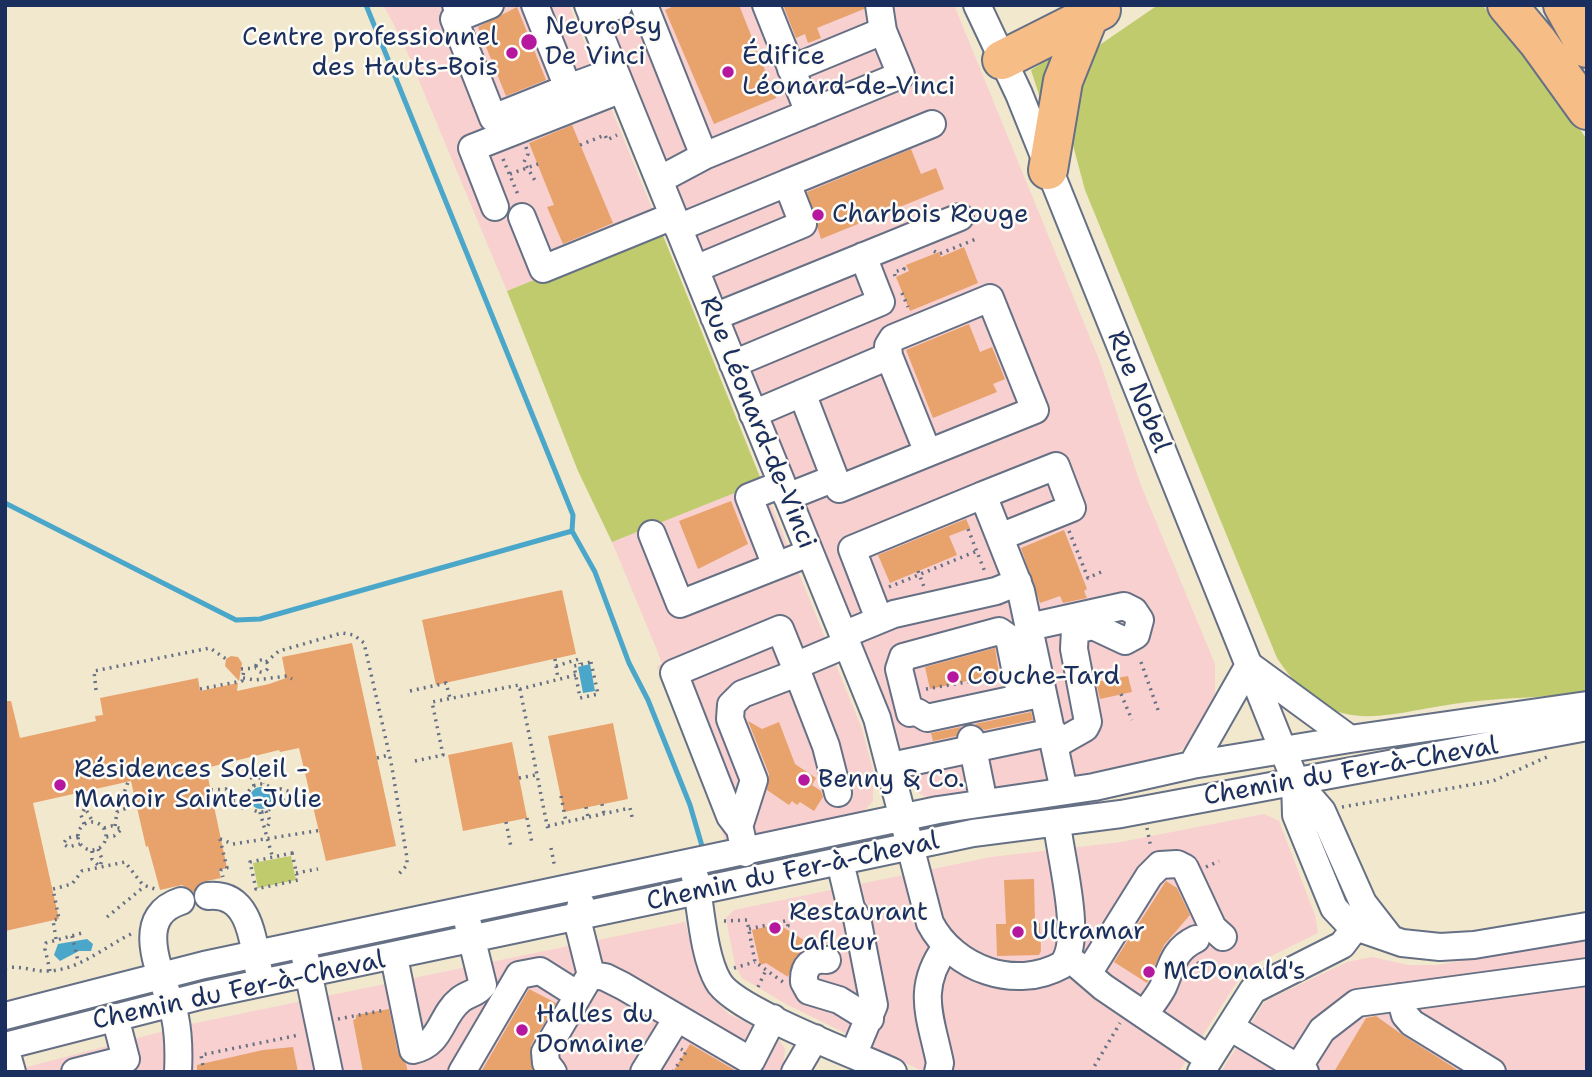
<!DOCTYPE html>
<meta charset="utf-8">
<style>
body{margin:0}
#map{position:relative;width:1592px;height:1077px;overflow:hidden;background:#f2e8ce;font-family:"Shantell Sans",sans-serif}
canvas{display:block}
.frame{position:absolute;inset:0;border:7px solid #1b2f5e;pointer-events:none}
</style>
<div id="map">
<canvas width="1592" height="1077"></canvas>
<div class="frame"></div>
</div>
<script>
const ctx = document.querySelector('canvas').getContext('2d');
ctx.lineJoin = 'round';
function fillPath(path, color) {
  ctx.fillStyle = color;
  ctx.fill(path, 'evenodd');
}
function strokePath(path, color, width, dash) {
  ctx.strokeStyle = color;
  ctx.lineWidth = width;
  ctx.lineCap = dash ? 'butt' : 'round';
  ctx.setLineDash(dash || []);
  ctx.stroke(path);
}
function label(font, color, halo, rows, align = 'center') {
  ctx.font = font + ' "Shantell Sans",sans-serif';
  ctx.lineWidth = 5;
  ctx.setLineDash([]);
  ctx.textBaseline = 'middle';
  ctx.strokeStyle = halo;
  ctx.fillStyle = color;
  for (const [text, x, y, turn = 0] of rows) {
    ctx.save();
    ctx.translate(x, y);
    ctx.rotate((+turn || 0) * Math.PI / 180);
    ctx.textAlign = isNaN(turn) ? turn : align;
    if (halo) ctx.strokeText(text, 0, 0);
    ctx.fillText(text, 0, 0);
    ctx.restore();
  }
}
const built = new Path2D(`
 M569,5L662,233H649L507,291L402,40L384,6Z
 M603,5H954L1100,362L1140,483L1215,664V705L1187,747L1167,757L1081,774L936,797L927,798L917,792L910,781L894,727Z
 M762,482L862,729L877,785L873,786V801L862,813L726,842L657,666L662,664L657,650L612,542Z
 M1264,814L1279,821L1315,915L1318,933L1251,966L1242,974L1179,1072H924L786,1004L742,978L735,965L726,918L734,910L991,857L1121,842Z
 M685,922L699,972L709,995L729,1014L778,1038L785,1049L784,1060L787,1061L780,1072H8L191,1024Z
 M1587,941V1072H1221L1265,1001L1347,962L1372,957L1408,965H1436Z`);
const green = new Path2D(`
 M1158,5H1482C1522,45 1557,93 1587,140V692C1547,698 1508,697 1468,702C1383,712 1334,744 1277,658L1085,190L1070,134L1084,68L1101,44Z
 M1065,49L1043,107L1031,70Z
 M649,233H662L762,482L612,542L578,471L507,291Z
 M291,856L296,880L258,888L253,863Z`);
const water = new Path2D(`
 M590,664L595,691L583,693L578,667Z
 M250 798a11 11 0 1 1 22 0a11 11 0 1 1-22 0Z
 M87,939L93,944L91,951H79L60,961L54,955L58,944Z`);
const stream = new Path2D(`
 M5,503L236,620L260,619L572,531L573,515L366,5
 M572,531L595,572L629,663L648,700L690,805L702,846`);
const building = new Path2D(`
 M676,5H739L776,98L714,124L665,10Z
 M783,5H864V9L817,28L821,38L808,43L805,34L796,38Z
 M517,7L546,80L506,96L478,27Z
 M572,125L613,223L563,244L547,207L554,205L529,143Z
 M911,149L921,174L936,168L944,189L821,239L807,192Z
 M964,247L978,283L910,311L896,277L909,271L906,265L939,252L941,257Z
 M969,324L980,352L992,347L1005,379L993,384L997,392L933,418L906,350Z
 M731,501L748,544L698,569L679,521Z
 M966,519L970,528L949,536L957,555L890,583L878,555Z
 M1064,530L1087,589L1084,591L1087,598L1063,603L1060,596L1040,603L1021,548Z
 M562,590L576,654L436,685L422,620Z
 M352,643L396,846L326,861L299,748L280,752L279,750L206,768L227,868L219,870L221,878L202,882L193,892L182,885L160,890L148,846L146,847L131,781L33,803L59,919L5,931V701H11L20,738L96,721L95,716L103,715L100,698L198,678L200,691L238,683L237,691L269,684L286,678L282,657Z
 M995,648L999,674L930,689L925,667Z
 M231,656L238,657L242,663L239,681L225,666L226,659Z
 M1128,676L1132,692L1100,699L1096,682Z
 M1031,712L1033,720L984,730L975,724Z
 M748,721L762,729L779,722L795,764L816,778L812,785L821,791L823,797L814,811L800,802L797,805L792,801L789,805L767,790L769,774Z
 M613,723L628,799L564,812L548,736Z
 M961,727L956,736L933,741L931,733Z
 M512,742L527,818L463,831L448,755Z
 M1034,879L1035,923H1040L1041,951L1039,955L997,956L996,924H1006L1004,880Z
 M1166,881L1177,888L1190,915L1164,945L1147,983L1114,962Z
 M778,924L812,945L795,958L788,977L766,963L760,965L752,930Z
 M529,989L556,1003L531,1045L533,1072H481Z
 M389,1009L398,1053L406,1064L408,1072H363L353,1020L356,1019V1015Z
 M1376,1016L1404,1036L1461,1072H1334L1366,1018Z
 M690,1044L738,1072H673Z
 M293,1047L298,1072H197V1065L263,1050Z`);
const path = new Path2D(`
 M580,145L605,135L607,140L617,135
 M526,147L528,154L524,162L537,184
 M503,159L519,197
 M510,174L538,164
 M934,251L939,254L976,239
 M895,276L894,272L904,269L902,264
 M902,293L908,307
 M968,529L985,572
 M1069,531L1088,578L1101,572
 M918,571L924,587
 M889,587L977,551
 M555,659L558,679
 M256 666a6 6 0 1 1 12 0a6 6 0 1 1-12 0Z
 M266,662L279,651L342,633L354,635L364,643L391,762L407,858V865L397,876
 M591,662L598,694L580,698L574,666Z
 M1141,662L1158,710
 M556,666L579,659L580,664
 M241,669L256,668
 M243,678L255,680L287,676L292,679
 M200,689L242,681L244,670
 M520,689L548,830
 M926,689L996,677
 M96,690L94,671L210,648L226,659
 M410,691L446,683L450,698
 M1121,694L1132,720
 M377,758L389,755
 M415,761L443,755L432,702L519,685L520,689L576,675
 M519,778L536,775
 M247 798a14 14 0 1 1 28 0a14 14 0 1 1-28 0Z
 M254,786L251,776L255,769L263,784
 M211,790L226,789L234,801
 M273,791L281,789L291,792L283,799L275,800
 M561,796L566,822
 M247,797L242,796L232,804L241,808L249,806
 M602,804L604,814
 M586,807L588,817
 M1342,807L1493,781L1547,757
 M266,811L270,821L267,828
 M260,812L273,859
 M527,818L532,843
 M506,822L511,847
 M78 836a14 14 0 1 1 28 0a14 14 0 1 1-28 0Z
 M84,824L81,815L85,808L93,822
 M115,826L117,812L127,808L124,793L128,782
 M548,826L630,808L633,821
 M104,828L112,826L122,829L114,836L106,837
 M1147,828L1151,848
 M78,836L67,838L63,844L68,847L80,844
 M220,839L233,844L322,830
 M220,839L227,868L221,870L223,877
 M551,848L555,868
 M98,849L102,859L100,867
 M92,851V859L100,867
 M292,853L298,880L256,889L250,862Z
 M1206,867L1219,861
 M296,873L318,869
 M107,917L145,886
 M724,921L747,920L755,962L783,982
 M781,927L788,926L787,921
 M749,929L812,915
 M72,936L78,961
 M56,939L53,920L59,919L53,889L72,884L82,871L125,862L143,885L158,890
 M1197,962L1204,968
 M5,968C21,965 34,972 49,971C81,969 104,947 133,933
 M734,968L755,962
 M50,971L45,949L46,943L82,933
 M758,987L766,970
 M338,1019L385,1010
 M204,1072L201,1055L299,1035
 M673,1072L686,1052L681,1049
 M1091,1072L1120,1023`);
const minor = new Path2D(`
 M456,5L460,17L490,5
 M535,5L568,88L614,71
 M588,5L877,718L930,923C954,969 1015,991 1062,965C1084,940 1060,857 1057,823
 M644,5L704,156L659,180
 M766,5L809,113
 M879,5L883,31
 M977,5L1019,94L1295,780L1322,811L1363,903L1391,939
 M592,16L619,5
 M460,17L454,19L493,118L568,88
 M704,156L901,75L883,31L791,69
 M787,183L932,124
 M495,207L472,148L622,89
 M522,217L543,269L673,216
 M678,228L787,183L803,224L695,269
 M714,317L960,217
 M889,356L888,346L893,338L990,298L1035,410L928,453
 M733,364L881,302L863,256
 M753,414L889,356L928,453L839,489L802,393
 M983,495L1056,466L1072,508L1000,537
 M787,497L835,478
 M652,534L680,604L809,553
 M776,566L749,497L782,484
 M879,619L852,549L983,495L1021,591L1064,791
 M1029,627L1124,606L1134,611L1140,620L1136,635L1125,641L1093,626L1075,630L1074,649L1088,722L1085,728L1055,745
 M843,635L894,614L996,591L1018,582
 M1249,665L1350,739
 M795,666L826,746L838,793
 M917,712L927,718L1039,694
 M910,713L899,669L903,657L999,631L1009,638L1021,698
 M971,739L984,803
 M1192,765L1249,665
 M891,766L1053,732
 M1295,780L1296,815L1334,908L1350,925L1402,943L1440,947L1474,945L1587,926
 M739,827L754,780L730,719L731,705L742,694L797,673
 M745,853L740,829L730,816L674,673L780,629L795,666L847,644
 M840,862L851,908L857,918L874,1005L854,1053
 M695,877C701,907 703,955 718,981C733,1010 859,1056 893,1072
 M208,896C251,892 253,942 259,972
 M581,904L577,919L591,975L605,977L623,986L751,1061L773,1018
 M305,957L329,1072
 M394,957L413,1050C442,1044 440,1016 460,1000C468,993 477,994 483,985L468,924
 M827,960C812,958 803,966 804,982L809,991L839,1000L870,1019
 M1075,963L1103,987L1209,1059
 M1089,972L1149,876L1160,865L1177,864L1185,868L1213,928L1223,937
 M1400,997L1405,1015L1412,1023L1492,1072
 M1144,1015C1150,1006 1158,997 1163,987C1172,966 1173,950 1196,939
 M5,1016L204,965L938,810L1094,787L1192,765L1350,739L1587,705
 M1230,1027L1305,1072
 M5,1046L204,995L973,833L1121,814L1587,727
 M5,1047L12,1072
 M1298,1068L1322,1030L1357,1003L1587,972
 M75,1072L126,1059L115,1017
 M178,1072C179,1052 179,1036 175,1017C167,984 127,918 181,901
 M462,1072L519,975L540,971L578,995
 M553,1072L546,1063L545,1052L588,979
 M644,1072L677,1018
 M795,1072L815,1038
 M938,1072L940,1063C931,1018 915,989 946,947
 M1201,1072L1253,990L1342,945L1355,928`);
const highway = new Path2D(`
 M1507,5L1538,42L1587,110
 M1563,5L1587,48
 M1002,60L1101,10
 M1048,170L1063,81L1089,16`);
const markers = [
 [529,42,9,"#b5179e"],
 [512,53,7,"#b5179e"],
 [728,72,7,"#b5179e"],
 [818,215,7,"#b5179e"],
 [953,677,7,"#b5179e"],
 [804,780,7,"#b5179e"],
 [60,785,7,"#b5179e"],
 [775,928,7,"#b5179e"],
 [1018,932,7,"#b5179e"],
 [1149,972,7,"#b5179e"],
 [522,1030,7,"#b5179e"]
];
const poiNames = [
 ["NeuroPsy",545,27],
 ["De Vinci",545,57],
 ["Centre professionnel",498,38,"right"],
 ["des Hauts-Bois",498,68,"right"],
 ["Édifice",742,57],
 ["Léonard-de-Vinci",742,87],
 ["Charbois Rouge",832,215],
 ["Couche-Tard",967,677],
 ["Résidences Soleil -",74,770],
 ["Manoir Sainte-Julie",74,800],
 ["Benny & Co.",818,780],
 ["Restaurant",789,913],
 ["Lafleur",789,943],
 ["Ultramar",1032,932],
 ["McDonald's",1163,972],
 ["Halles du",536,1015],
 ["Domaine",536,1045]
];
const streetNames = [
 ["Rue Nobel",1138,392,68],
 ["Rue Léonard-de-Vinci",757,423,68],
 ["Chemin du Fer-à-Cheval",1351,772,-10],
 ["Chemin du Fer-à-Cheval",793,872,-12],
 ["Chemin du Fer-à-Cheval",239,991,-12]
];
fillPath(built, '#f7d0cf');
fillPath(green, '#bfcb6d');
fillPath(water, '#4ba7c9');
strokePath(stream, '#4ba7c9', 5);
fillPath(building, '#e8a26c');
strokePath(minor, '#667085', 30);
strokePath(highway, '#667085', 42);
strokePath(path, '#667085', 3.5, [2, 5]);
strokePath(minor, '#fff', 26);
strokePath(highway, '#f6be86', 38);
for (const [x, y, r, color] of markers) {
  const dot = new Path2D();
  dot.arc(x, y, r, 0, 2 * Math.PI);
  ctx.fillStyle = color;
  ctx.fill(dot);
  strokePath(dot, '#fdfcf7', 2.5);
}
label('26px', '#1b2f5e', '#fdfcf7', poiNames, 'left');
label('26px', '#1b2f5e', '#fdfcf7', streetNames);
</script>
